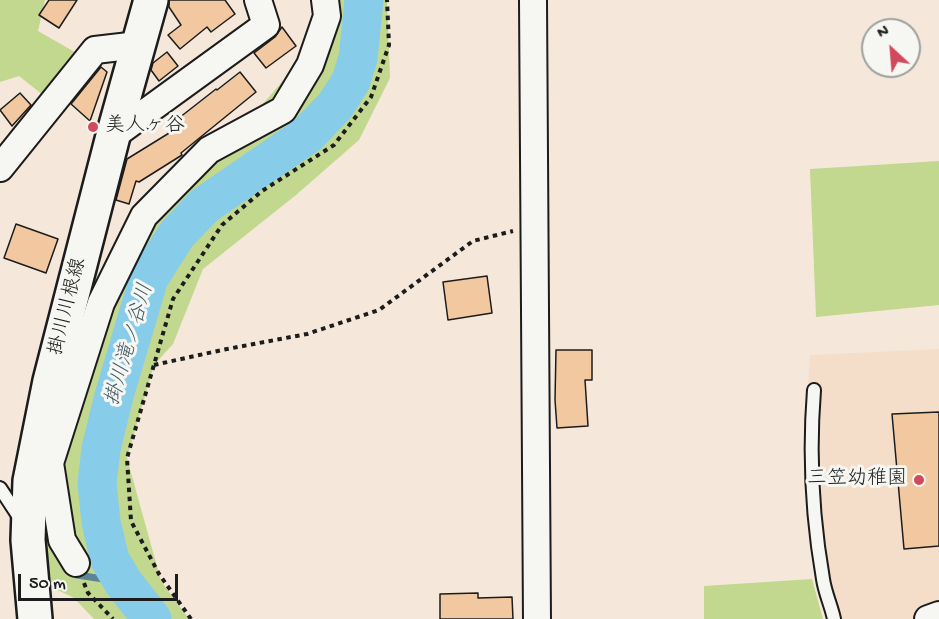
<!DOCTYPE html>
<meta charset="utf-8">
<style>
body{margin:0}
#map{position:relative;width:939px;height:619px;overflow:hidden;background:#f5e8da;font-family:"Gochi Hand",sans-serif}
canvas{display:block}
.north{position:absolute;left:861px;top:18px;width:60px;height:60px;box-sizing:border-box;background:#f6f6f2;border:2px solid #9f9f9c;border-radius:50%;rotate:334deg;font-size:16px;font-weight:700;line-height:24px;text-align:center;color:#1c1c1c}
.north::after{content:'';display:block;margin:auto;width:21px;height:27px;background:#d1495b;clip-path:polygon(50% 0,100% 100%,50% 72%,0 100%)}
.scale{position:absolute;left:18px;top:574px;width:160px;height:27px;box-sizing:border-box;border:3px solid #1c1c1c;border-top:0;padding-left:8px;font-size:18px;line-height:21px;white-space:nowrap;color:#1c1c1c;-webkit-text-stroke:4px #f6f6f2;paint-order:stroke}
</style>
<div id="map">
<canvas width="939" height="619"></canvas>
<div class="north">N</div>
<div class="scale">50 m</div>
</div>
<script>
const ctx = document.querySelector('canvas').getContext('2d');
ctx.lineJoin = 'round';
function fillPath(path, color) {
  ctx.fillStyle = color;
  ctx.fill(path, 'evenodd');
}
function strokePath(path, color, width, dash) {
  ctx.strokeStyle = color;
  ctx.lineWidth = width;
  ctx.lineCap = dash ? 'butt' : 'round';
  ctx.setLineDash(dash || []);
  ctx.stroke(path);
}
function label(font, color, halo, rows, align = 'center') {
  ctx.font = font + ' "Gochi Hand","Klee One",sans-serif';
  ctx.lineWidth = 6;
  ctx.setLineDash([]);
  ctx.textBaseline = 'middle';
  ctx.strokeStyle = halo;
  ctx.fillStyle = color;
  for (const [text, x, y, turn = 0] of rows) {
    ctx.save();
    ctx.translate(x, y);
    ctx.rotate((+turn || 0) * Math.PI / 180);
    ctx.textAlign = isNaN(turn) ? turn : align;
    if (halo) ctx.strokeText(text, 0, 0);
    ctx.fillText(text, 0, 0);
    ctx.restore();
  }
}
const built = new Path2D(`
 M939,349V615L929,619H835L815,522L805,436L810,355Z`);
const green = new Path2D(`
 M0,0H45L38,31L80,55L43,95L19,76L0,82Z
 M315,0H387L390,78L359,140L296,195L203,269L173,344L154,365L127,458L161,581L189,619H94L74,598L45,584L48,566L46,499L57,406L87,305L108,277L160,190L254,114L314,45Z
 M939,161V305L816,317L810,169Z
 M812,579L823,619H704V586Z`);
const stream = new Path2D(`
 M77,575L123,582`);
const river = new Path2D(`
 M152,619L123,582L110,560L101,522L97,483L101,449L114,396L149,278L177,234L205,205L307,135L335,106L351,81L358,58L364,0`);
const building = new Path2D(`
 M49,0H77L59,28L39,15Z
 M169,0H225L235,14L211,32L207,27L180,49L168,35L181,25L169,7Z
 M282,27L296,46L266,68L254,53L275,37Z
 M167,52L178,66L159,81L151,70L153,63Z
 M101,67L107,72L90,121L71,104Z
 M240,72L256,92L181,153L182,155L139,182L136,181L129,204L116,200L127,159L174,130L170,125L216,89L217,90Z
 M20,93L31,105L12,126L0,110Z
 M16,224L58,239L46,273L4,258Z
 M487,276L492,313L448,320L443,282Z
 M556,350H592V380H585L588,426L557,428L555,400Z
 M939,412V546L904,549L892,414Z
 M478,593V598L512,597L513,619H440V594Z`);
const path = new Path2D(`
 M154,365L222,350L307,334L379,310L473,241L513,231
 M84,583L88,593L113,619
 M191,619L159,574L131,521L127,458L173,299L222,225L262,191L334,145L371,97L389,45L387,0`);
const service = new Path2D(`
 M814,390C809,453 812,516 823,579C825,593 831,605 834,619
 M0,488L21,520`);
const minor = new Path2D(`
 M533,0L537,619
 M113,136L266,25L258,0
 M0,168L95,50L138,45
 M76,563L62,540L50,463L101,303L144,216L209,150L283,110L310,65L327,16L325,0
 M928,619L939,615`);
const primary = new Path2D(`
 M35,619L28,540L30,481L50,381L113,136L151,0`);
const markers = [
 [93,127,6,"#d1495b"],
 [919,480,6,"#d1495b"]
];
const poiNames = [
 ["美人ヶ谷",105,127],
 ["三笠幼稚園",907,480,"right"]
];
const streetNames = [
 ["掛川川根線",69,307,-76]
];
const waterNames = [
 ["掛川滝ノ谷川",131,345,-74]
];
fillPath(built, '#f4dec9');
fillPath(green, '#c2d88e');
strokePath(stream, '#5c8697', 7);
strokePath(river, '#87cde9', 39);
fillPath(building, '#f2c8a1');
strokePath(building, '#1c1c1c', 1.5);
strokePath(service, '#1c1c1c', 16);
strokePath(minor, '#1c1c1c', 30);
strokePath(primary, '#1c1c1c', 38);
strokePath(path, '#1c1c1c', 4, [4.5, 4.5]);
strokePath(service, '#f6f6f2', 12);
strokePath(minor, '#f6f6f2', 26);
strokePath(primary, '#f6f6f2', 33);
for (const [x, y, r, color] of markers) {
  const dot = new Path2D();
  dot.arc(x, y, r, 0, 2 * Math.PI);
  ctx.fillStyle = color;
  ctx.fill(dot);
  strokePath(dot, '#f6f6f2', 2);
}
label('20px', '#1c1c1c', '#f6f6f2', poiNames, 'left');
label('20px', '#1c1c1c', '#f6f6f2', streetNames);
label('italic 21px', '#415a64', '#f6f6f2', waterNames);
</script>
